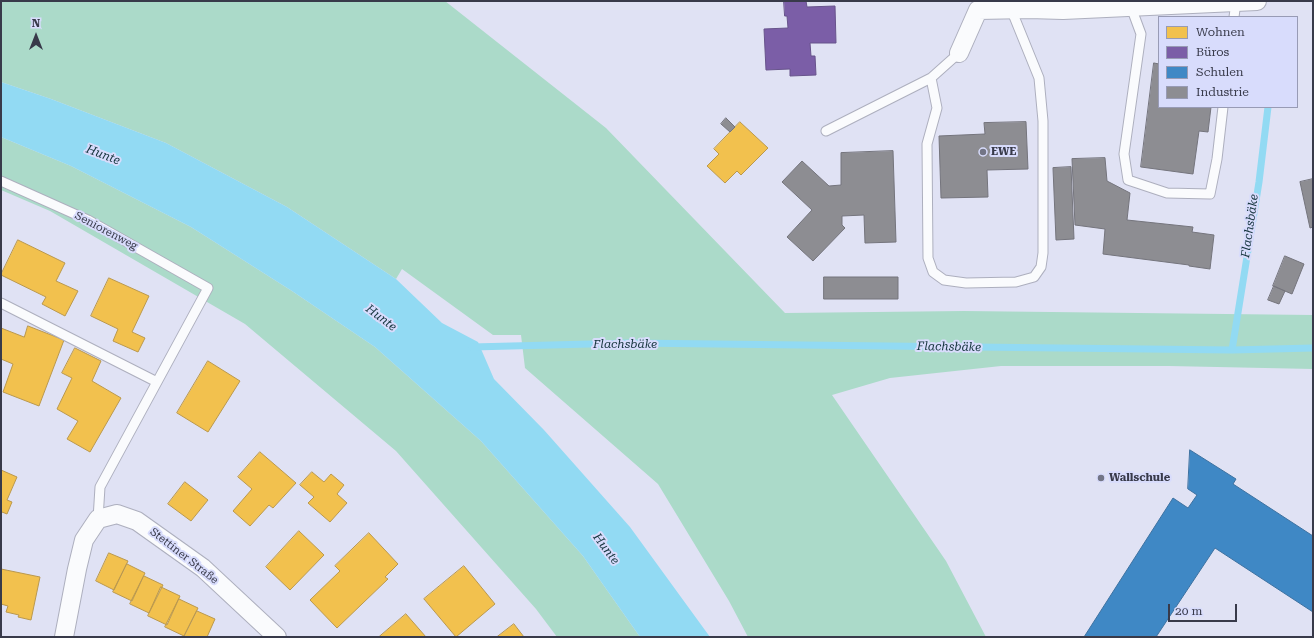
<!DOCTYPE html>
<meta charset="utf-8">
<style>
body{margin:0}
#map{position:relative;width:1314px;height:638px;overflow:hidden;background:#e0e2f4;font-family:"Roboto Serif",serif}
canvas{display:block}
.frame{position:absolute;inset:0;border:2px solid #383a4a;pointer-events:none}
.legend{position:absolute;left:1158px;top:16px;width:140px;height:92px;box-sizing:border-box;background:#d8dcfc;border:1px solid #989bb5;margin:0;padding:5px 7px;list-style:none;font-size:12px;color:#383a4a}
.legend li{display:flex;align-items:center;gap:8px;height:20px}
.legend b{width:20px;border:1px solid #989bb5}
.north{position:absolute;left:16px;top:16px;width:40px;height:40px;-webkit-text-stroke:3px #d8dcfc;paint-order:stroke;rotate:0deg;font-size:11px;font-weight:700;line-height:16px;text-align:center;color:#383a4a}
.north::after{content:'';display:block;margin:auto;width:14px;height:18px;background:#383a4a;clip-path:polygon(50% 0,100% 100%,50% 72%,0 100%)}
.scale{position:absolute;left:1168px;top:604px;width:69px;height:18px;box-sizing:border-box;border:2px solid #383a4a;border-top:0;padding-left:5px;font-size:12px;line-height:14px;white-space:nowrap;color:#383a4a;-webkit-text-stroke:3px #d8dcfc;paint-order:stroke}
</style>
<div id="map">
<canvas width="1314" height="638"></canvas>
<div class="frame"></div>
<ul class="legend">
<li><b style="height:11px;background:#f2c14e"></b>Wohnen</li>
<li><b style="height:11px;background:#7b5ea7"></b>Büros</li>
<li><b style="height:11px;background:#3f88c5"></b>Schulen</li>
<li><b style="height:11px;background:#8d8d92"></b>Industrie</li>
</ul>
<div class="north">N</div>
<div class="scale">20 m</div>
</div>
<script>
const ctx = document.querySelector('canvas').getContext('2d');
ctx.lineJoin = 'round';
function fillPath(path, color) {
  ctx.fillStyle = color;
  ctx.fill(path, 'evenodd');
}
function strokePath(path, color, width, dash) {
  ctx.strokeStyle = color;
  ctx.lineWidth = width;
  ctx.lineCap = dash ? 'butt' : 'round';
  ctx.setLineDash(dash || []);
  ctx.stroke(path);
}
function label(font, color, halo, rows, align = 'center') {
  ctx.font = font + ' "Roboto Serif",serif';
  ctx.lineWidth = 4;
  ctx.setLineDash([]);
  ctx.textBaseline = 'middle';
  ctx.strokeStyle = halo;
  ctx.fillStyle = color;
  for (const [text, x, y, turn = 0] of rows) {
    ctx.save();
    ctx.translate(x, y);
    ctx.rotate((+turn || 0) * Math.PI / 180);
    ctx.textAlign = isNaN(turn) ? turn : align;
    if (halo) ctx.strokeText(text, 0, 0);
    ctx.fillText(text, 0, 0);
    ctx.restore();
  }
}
const green = new Path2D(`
 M1,1H445L606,128L785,313L964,311L1313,315V369L1169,366H1001L890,378L832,395L946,561L986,637H748L729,601L658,484L525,368L521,335H493L402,269L396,279L287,207L166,143L51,99L1,82Z
 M1,137L71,166L191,227L292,291L375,347L481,441L583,556L640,637H557L536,609L396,451L245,324L50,211L1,190Z`);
const water = new Path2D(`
 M1,82L51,99L166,143L287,207L396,279L442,323L478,342L494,379L544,430L630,527L710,637H640L583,556L481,441L375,347L292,291L191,227L71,166L1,137Z`);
const homes = new Path2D(`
 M740,122L768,148L741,175L737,171L725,183L707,166L719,154L714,149Z
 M18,240L65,263L56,281L78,291L65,316L42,304L46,297L1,275Z
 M109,278L149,296L132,332L145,338L138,352L113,341L118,329L91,316Z
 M28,326L64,340L39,406L3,392L13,364L1,359V328L24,337Z
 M75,348L101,361L92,381L121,398L90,452L67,439L78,421L57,409L72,378L62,373Z
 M208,361L240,381L208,432L177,413Z
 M260,452L296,483L273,508L269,505L250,526L233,511L252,489L238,477Z
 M1,470L17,477L7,500L12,502L7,514L2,512L1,515Z
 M312,472L324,482L331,474L344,485L337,494L347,503L330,522L308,503L314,497L300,485Z
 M185,482L208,500L191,521L168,504Z
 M299,531L324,555L290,590L266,567Z
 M369,533L398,564L385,577L388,579L337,628L310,600L340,571L335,566Z
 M109,553L128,561L114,590L96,581Z
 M127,564L145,573L132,601L113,592Z
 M464,566L495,604L456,637L424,599Z
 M1,569L40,577L31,620L18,617L19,615L6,612L8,606L1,604Z
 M144,576L163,585L149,613L130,604Z
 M161,587L180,596L167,625L148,616Z
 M179,599L198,608L184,636L165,627Z
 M197,611L215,619L207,637H184Z
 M406,614L426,637H379Z
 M514,624L524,637H497Z`);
const offices = new Path2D(`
 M784,1H806L807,7L835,6L836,43H810L811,56H815L816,75L790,76V69L766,70L764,29L788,28L787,16H785Z`);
const schools = new Path2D(`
 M1190,450L1236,479L1233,484L1313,536V612L1215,548L1156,637H1084L1173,498L1188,508L1197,495L1188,489Z`);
const industry = new Path2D(`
 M1154,63L1159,64V107H1211L1208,132L1199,131L1193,174L1141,167Z
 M726,118L735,127L730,132L721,124Z
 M1026,122L1028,169L987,170L988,197L941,198L939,136L985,134L984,123Z
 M893,151L896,242L865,243L864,215L842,216V225L845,228L813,261L787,237L812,210L782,182L802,161L829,186L841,185V153Z
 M1105,158L1107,181L1130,193L1127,220L1193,227L1192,232L1214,235L1210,269L1189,266V265L1103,254L1105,229L1075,225L1072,159Z
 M1071,167L1074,239L1056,240L1053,168Z
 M1313,179V227L1310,228L1300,182Z
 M1285,256L1304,264L1292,294L1273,286Z
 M824,277H898V299H824Z
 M1274,286L1285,291L1279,304L1268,300Z`);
const stream = new Path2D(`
 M472,347L630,343L1232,350L1259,182L1268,107
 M1232,350L1313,348`);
const lane = new Path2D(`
 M1131,7L1141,34L1124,154L1128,180L1167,193L1210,194L1217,159L1223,107
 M1234,17L1236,2
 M931,78L937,108L927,144L928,258L933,272L944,280L966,283L1016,282L1034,277L1041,267L1043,253V121L1039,78L1011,9
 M826,131L931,78L959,53
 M1,181L88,220L208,288L157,382
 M1,303L157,382L100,487L98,519`);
const street = new Path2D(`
 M959,53L978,10L1029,9L1063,10L1257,1
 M64,637L77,569L84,540L98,519L117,514L137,521L203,568L277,637`);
const markers = [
 [983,152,4,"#737586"],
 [1101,478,4,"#737586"]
];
const poiNames = [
 ["EWE",991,152],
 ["Wallschule",1109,478]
];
const streetNames = [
 ["Seniorenweg",106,231,28],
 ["Stettiner Straße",184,556,38]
];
const waterNames = [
 ["Hunte",103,155,21],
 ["Flachsbäke",1250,226,-82],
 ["Hunte",381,318,37],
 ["Flachsbäke",625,344],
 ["Flachsbäke",949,347,1],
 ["Hunte",606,549,53]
];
fillPath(green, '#abdac9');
fillPath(water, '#92daf3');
fillPath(homes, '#f2c14e');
strokePath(homes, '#ba984d', 1);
fillPath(offices, '#7b5ea7');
strokePath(offices, '#67538b', 1);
fillPath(schools, '#3f88c5');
strokePath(schools, '#3d71a0', 1);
fillPath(industry, '#8d8d92');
strokePath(industry, '#74747c', 1);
strokePath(stream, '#92daf3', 7);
strokePath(lane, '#adafbe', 11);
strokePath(street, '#adafbe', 20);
strokePath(lane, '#fafbfd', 9);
strokePath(street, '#fafbfd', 18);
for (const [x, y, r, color] of markers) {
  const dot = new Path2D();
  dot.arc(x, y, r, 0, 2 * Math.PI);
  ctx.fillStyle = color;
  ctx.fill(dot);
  strokePath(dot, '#d8dcfc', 1.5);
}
label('bold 11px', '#383a4a', '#d8dcfc', poiNames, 'left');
label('11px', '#383a4a', '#d8dcfc', streetNames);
label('italic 12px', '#14333c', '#d8dcfc', waterNames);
</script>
